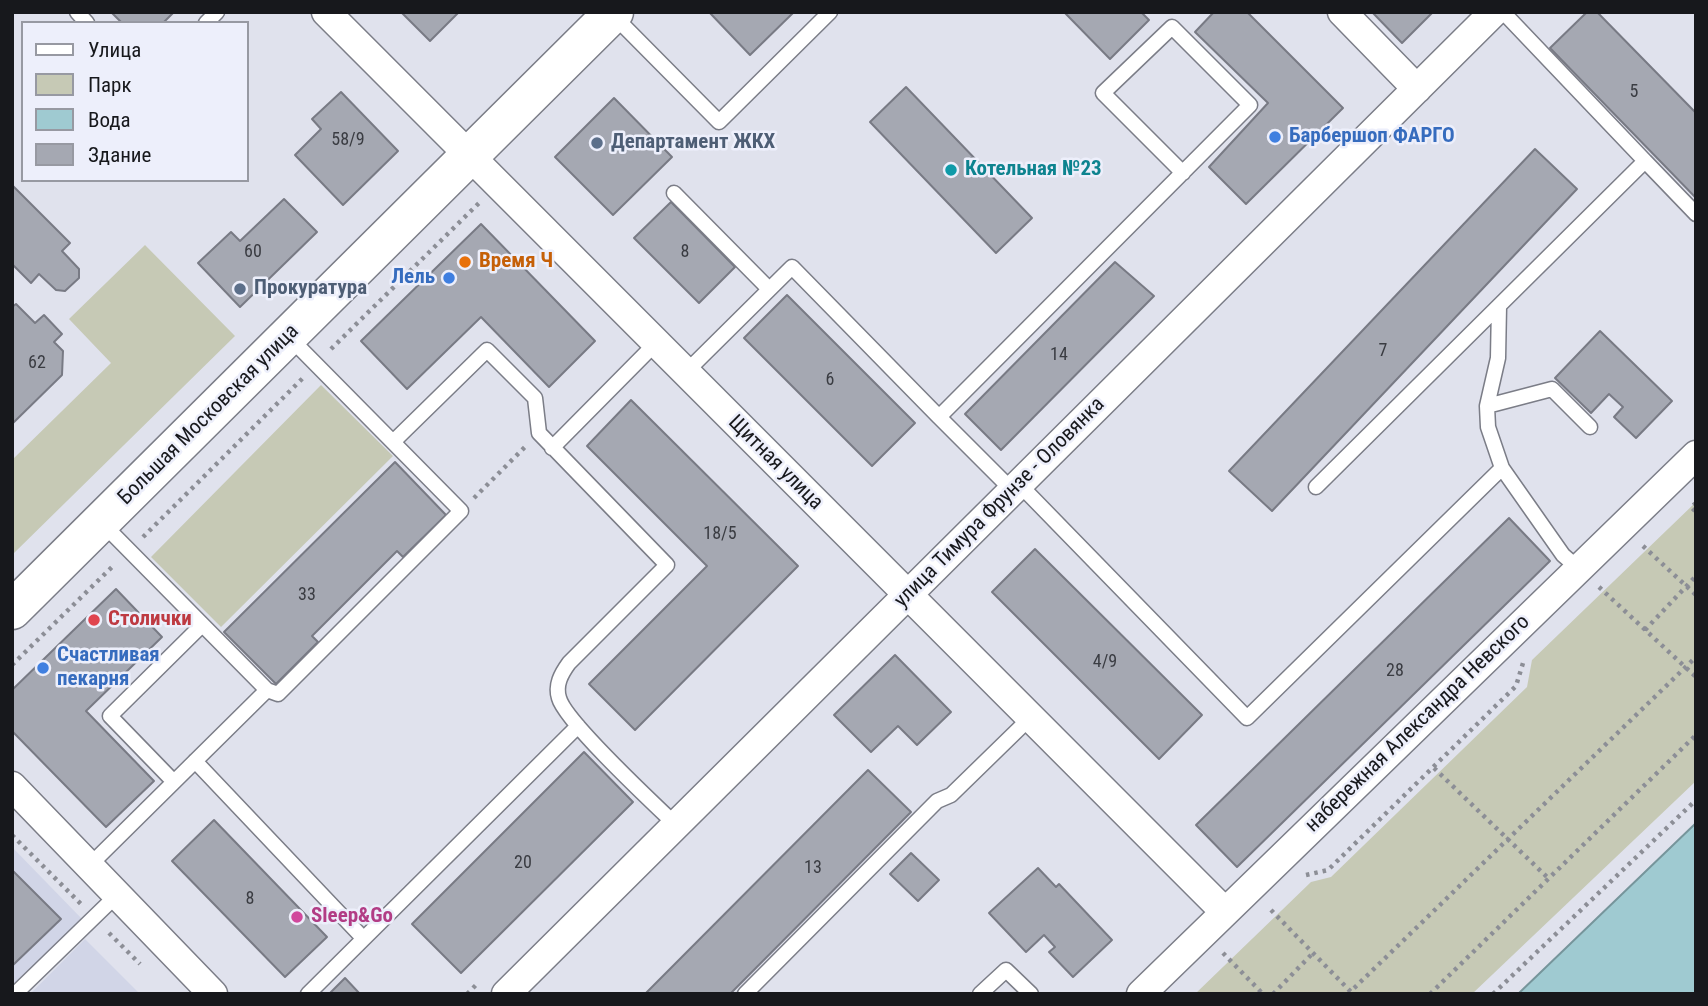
<!DOCTYPE html>
<meta charset="utf-8">
<style>
body{margin:0}
#map{position:relative;width:1708px;height:1006px;overflow:hidden;background:#e0e2ed;font-family:"Roboto Condensed",sans-serif}
canvas{display:block}
.frame{position:absolute;inset:0;border:14px solid #17181c;pointer-events:none}
.legend{position:absolute;left:21px;top:21px;width:228px;height:161px;box-sizing:border-box;background:#edeffb;border:2px solid #9799a2;margin:0;padding:9px 12px;list-style:none;font-size:21px;color:#17181c}
.legend li{display:flex;align-items:center;gap:14px;height:35px}
.legend b{width:35px;border:2px solid #9799a2}
</style>
<div id="map">
<canvas width="1708" height="1006"></canvas>
<div class="frame"></div>
<ul class="legend">
<li><b style="height:9px;background:#fff"></b>Улица</li>
<li><b style="height:19px;background:#c6c9b5"></b>Парк</li>
<li><b style="height:19px;background:#9fcad1"></b>Вода</li>
<li><b style="height:19px;background:#a5a8b2"></b>Здание</li>
</ul>
</div>
<script>
const ctx = document.querySelector('canvas').getContext('2d');
ctx.lineJoin = 'round';
function fillPath(path, color) {
  ctx.fillStyle = color;
  ctx.fill(path, 'evenodd');
}
function strokePath(path, color, width, dash) {
  ctx.strokeStyle = color;
  ctx.lineWidth = width;
  ctx.lineCap = dash ? 'butt' : 'round';
  ctx.setLineDash(dash || []);
  ctx.stroke(path);
}
function label(font, color, halo, rows, align = 'center') {
  ctx.font = font + ' "Roboto Condensed",sans-serif';
  ctx.lineWidth = 5;
  ctx.setLineDash([]);
  ctx.textBaseline = 'middle';
  ctx.strokeStyle = halo;
  ctx.fillStyle = color;
  for (const [text, x, y, turn = 0] of rows) {
    ctx.save();
    ctx.translate(x, y);
    ctx.rotate((+turn || 0) * Math.PI / 180);
    ctx.textAlign = isNaN(turn) ? turn : align;
    if (halo) ctx.strokeText(text, 0, 0);
    ctx.fillText(text, 0, 0);
    ctx.restore();
  }
}
const built = new Path2D(`
 M12,847L82,919L12,989Z
 M85,939L140,994H30Z`);
const green = new Path2D(`
 M145,245L235,336L12,555V460L111,363L69,319Z
 M321,385L393,456L221,627L151,557Z
 M1696,502V781L1472,994H1195L1311,882L1331,877L1527,687L1532,660Z`);
const water = new Path2D(`
 M1696,823V994H1518Z`);
const building = new Path2D(`
 M111,12H174L163,23H122Z
 M401,12H459L430,41Z
 M709,12H794L750,55Z
 M1064,12H1141L1149,20L1110,59Z
 M1214,12H1247L1343,108L1246,204L1209,167L1268,103L1195,32Z
 M1372,12H1433L1402,43Z
 M1587,12H1597L1696,113V198L1550,48Z
 M906,87L1032,218L996,253L870,122Z
 M341,92L398,151L343,205L295,155L321,129L312,119Z
 M614,98L672,157L613,215L555,157Z
 M1535,149L1577,189L1272,511L1229,471Z
 M12,185L70,243L62,251L79,269V278L65,291L56,290L39,274L31,283L12,264Z
 M284,199L317,232L240,307L198,263L231,232L240,241Z
 M671,202L735,267L699,303L634,238Z
 M481,224L595,341L549,387L481,317L407,389L361,341Z
 M1115,262L1154,296L1001,450L965,414Z
 M787,295L915,423L872,466L744,338Z
 M16,304L35,323L44,315L62,334L54,342L63,351L62,375L12,424V307Z
 M1600,331L1672,401L1636,438L1614,417L1623,407L1609,394L1591,413L1555,378Z
 M631,400L798,566L635,730L589,684L707,566L587,446Z
 M395,462L446,515L403,557L397,551L312,636L318,642L276,684L224,632Z
 M1509,518L1550,561L1237,867L1196,825Z
 M1035,549L1202,715L1159,759L992,592Z
 M116,589L162,637L86,711L154,781L106,827L12,731V690Z
 M895,655L951,712L917,745L898,726L871,752L834,715Z
 M584,752L633,802L461,973L412,924Z
 M868,770L911,812L730,994H645Z
 M214,820L327,937L285,977L172,861Z
 M911,853L939,880L918,901L890,874Z
 M1038,868L1056,887L1059,884L1112,940L1073,977L1049,952L1055,947L1044,935L1026,952L989,913Z
 M12,870L61,919L12,966Z
 M345,978L360,994H329Z`);
const path = new Path2D(`
 M331,349L479,203
 M474,498L525,447
 M1696,503L1691,507L1696,512
 M143,537L303,378
 M1643,546L1696,595
 M1599,587L1696,677
 M1645,630L1696,576
 M12,665L114,565
 M1434,768L1548,878
 M12,835L81,904
 M1306,875L1328,870L1516,686L1523,663
 M1271,910L1353,994
 M109,933L140,964
 M1223,953L1263,994
 M467,994L479,982
 M1273,994L1313,953
 M1348,994L1696,657
 M1430,994L1696,735
 M1493,994L1696,800`);
const service = new Path2D(`
 M77,12L87,23
 M1503,12L1645,161
 M613,15L719,122L830,12
 M206,23L217,12
 M674,193L769,289
 M685,373L792,267L939,417
 M1487,406L1552,389L1590,427
 M393,442L487,350L535,398L539,433L667,565L569,663C561,674 555,685 559,698C565,721 654,804 676,825
 M552,448L656,343
 M1502,468L1563,555L1579,569
 M1019,484L1247,718L1502,468L1488,427L1487,406L1498,358L1499,306
 M1316,487L1645,161L1696,214
 M1013,491L939,417L1250,105L1172,27L1103,93L1183,173
 M102,523L267,690L278,694L461,511L289,337
 M195,761L363,938
 M174,782L110,716L202,625
 M89,866L267,690
 M15,994L117,895
 M308,994L578,726
 M745,994L937,801L951,795L1030,718
 M980,994L1006,970L1031,994`);
const minor = new Path2D(`
 M326,12L1225,912
 M1342,12L1417,89
 M12,786L213,994
 M506,994L1494,12
 M1141,994L1696,455`);
const secondary = new Path2D(`
 M12,610L614,12`);
const markers = [
 [1275,137,7,"#3f7fe0"],
 [597,143,7,"#5c6f8a"],
 [951,170,7,"#0f9aa8"],
 [465,262,7,"#e8710a"],
 [449,278,7,"#3f7fe0"],
 [240,289,7,"#5c6f8a"],
 [94,620,7,"#e0444e"],
 [43,668,7,"#3f7fe0"],
 [297,917,7,"#d1479c"]
];
const numberNames = [
 ["5",1634,92],
 ["58/9",348,140],
 ["60",253,252],
 ["8",685,252],
 ["7",1383,351],
 ["14",1059,355],
 ["62",37,363],
 ["6",830,380],
 ["18/5",720,534],
 ["33",307,595],
 ["4/9",1105,662],
 ["28",1395,671],
 ["20",523,863],
 ["13",813,868],
 ["8",250,899]
];
const shopNames = [
 ["Барбершоп ФАРГО",1289,137],
 ["Лель",435,278,"right"],
 ["Счастливая",57,656],
 ["пекарня",57,680]
];
const serviceNames = [
 ["Департамент ЖКХ",611,143],
 ["Прокуратура",254,289]
];
const cultureNames = [
 ["Котельная №23",965,170]
];
const foodNames = [
 ["Время Ч",479,262]
];
const streetNames = [
 ["Большая Московская улица",209,415,-45],
 ["Щитная улица",775,463,45],
 ["улица Тимура Фрунзе - Оловянка",1000,503,-45],
 ["набережная Александра Невского",1418,724,-44]
];
const healthNames = [
 ["Столички",108,620]
];
const hotelNames = [
 ["Sleep&Go",311,917]
];
fillPath(built, '#d1d5e7');
fillPath(green, '#c6c9b5');
fillPath(water, '#9fcad1');
strokePath(water, '#76959b', 2);
fillPath(building, '#a5a8b2');
strokePath(building, '#787a84', 2);
strokePath(service, '#7b7d87', 17);
strokePath(minor, '#7b7d87', 31);
strokePath(secondary, '#7b7d87', 41);
strokePath(path, '#8c8e96', 4.5, [3.5, 5]);
strokePath(service, '#fff', 14);
strokePath(minor, '#fff', 28);
strokePath(secondary, '#fff', 38);
for (const [x, y, r, color] of markers) {
  const dot = new Path2D();
  dot.arc(x, y, r, 0, 2 * Math.PI);
  ctx.fillStyle = color;
  ctx.fill(dot);
  strokePath(dot, '#edeffb', 2.5);
}
label('18px', '#3a3c42', null, numberNames);
label('bold 21px', '#366cbe', '#edeffb', shopNames, 'left');
label('bold 21px', '#4e5e75', '#edeffb', serviceNames, 'left');
label('bold 21px', '#0d838f', '#edeffb', cultureNames, 'left');
label('bold 21px', '#c56008', '#edeffb', foodNames, 'left');
label('21px', '#17181c', '#edeffb', streetNames);
label('bold 21px', '#be3a42', '#edeffb', healthNames, 'left');
label('bold 21px', '#b23c85', '#edeffb', hotelNames, 'left');
</script>
